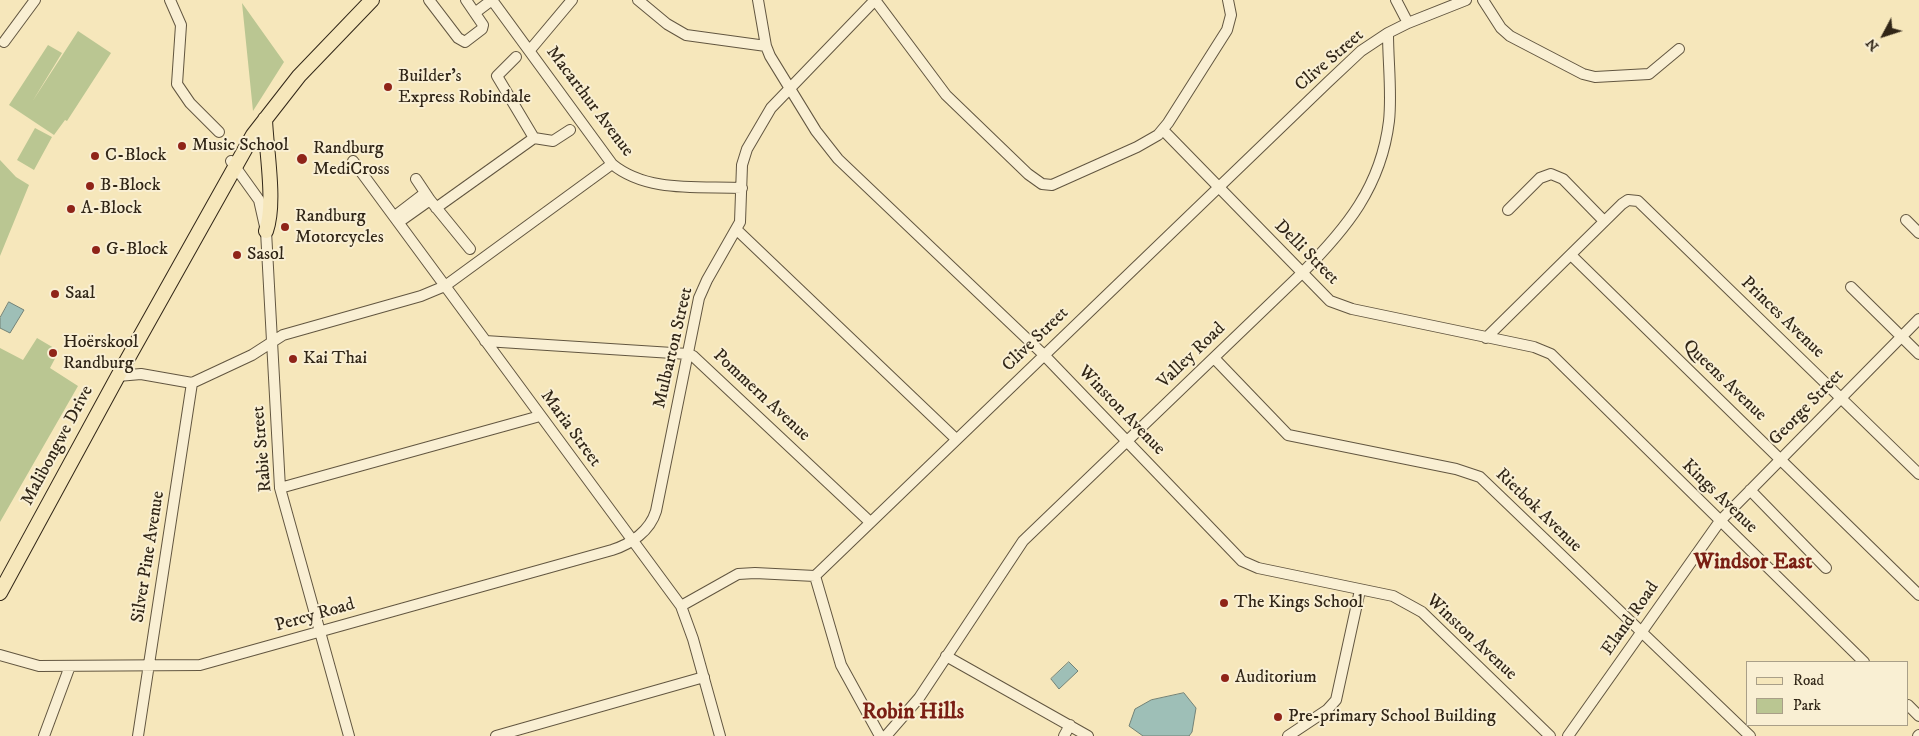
<!DOCTYPE html>
<meta charset="utf-8">
<style>
body{margin:0}
#map{position:relative;width:1919px;height:736px;overflow:hidden;background:#f6e7bb;font-family:"IM FELL DW Pica",serif}
canvas{display:block}
.legend{position:absolute;left:1746px;top:661px;width:162px;height:65px;box-sizing:border-box;background:#f9efd3;border:1px solid #a99f88;margin:0;padding:6px 9px;list-style:none;font-size:15px;color:#312617}
.legend li{display:flex;align-items:center;gap:10px;height:25px}
.legend b{width:25px;border:1px solid #a99f88}
.north{position:absolute;left:1859px;top:10px;width:50px;height:50px;-webkit-text-stroke:4px #f9efd3;paint-order:stroke;rotate:230deg;font-size:14px;font-weight:700;line-height:20px;text-align:center;color:#312617}
.north::after{content:'';display:block;margin:auto;width:18px;height:22px;background:#312617;clip-path:polygon(50% 0,100% 100%,50% 72%,0 100%)}
</style>
<div id="map">
<canvas width="1919" height="736"></canvas>
<ul class="legend">
<li><b style="height:6px;background:#f6e7bb"></b>Road</li>
<li><b style="height:14px;background:#bac692"></b>Park</li>
</ul>
<div class="north">N</div>
</div>
<script>
const ctx = document.querySelector('canvas').getContext('2d');
ctx.lineJoin = 'round';
function fillPath(path, color) {
  ctx.fillStyle = color;
  ctx.fill(path, 'evenodd');
}
function strokePath(path, color, width, dash) {
  ctx.strokeStyle = color;
  ctx.lineWidth = width;
  ctx.lineCap = dash ? 'butt' : 'round';
  ctx.setLineDash(dash || []);
  ctx.stroke(path);
}
function label(font, color, halo, rows, align = 'center') {
  ctx.font = font + ' "IM FELL DW Pica",serif';
  ctx.lineWidth = 4;
  ctx.setLineDash([]);
  ctx.textBaseline = 'middle';
  ctx.strokeStyle = halo;
  ctx.fillStyle = color;
  for (const [text, x, y, turn = 0] of rows) {
    ctx.save();
    ctx.translate(x, y);
    ctx.rotate((+turn || 0) * Math.PI / 180);
    ctx.textAlign = isNaN(turn) ? turn : align;
    if (halo) ctx.strokeText(text, 0, 0);
    ctx.fillText(text, 0, 0);
    ctx.restore();
  }
}
const green = new Path2D(`
 M242,3L284,62L253,111Z
 M78,31L111,53L67,121L65,120L54,135L9,105L48,45L62,53L32,102Z
 M35,128L52,137L34,170L17,160Z
 M0,160L16,177L29,185L0,256Z
 M37,338L59,351L50,368L78,386L0,522V348L23,360Z`);
const water = new Path2D(`
 M9,302L24,310L10,333L0,328V318Z
 M1069,662L1078,671L1059,689L1051,679Z
 M1184,693L1196,708L1192,732L1189,736H1143L1129,726L1135,709L1151,700Z`);
const minor = new Path2D(`
 M170,0L181,25L177,84L190,103L219,132
 M429,0L458,38L465,42L482,29L483,25L466,0
 M492,0L612,164C647,193 699,186 742,188
 M638,0L667,24L686,35L766,46
 M758,0L766,46L770,56L816,131L838,159L1044,355L1242,561L1258,568L1393,596L1422,612L1550,736
 M1396,0L1408,23
 M1483,0L1501,28L1510,36L1583,74L1595,77L1649,74L1679,49
 M476,12L492,0
 M4,42L35,0
 M530,50L572,0
 M516,57L497,76L534,138L553,141L570,130
 M1163,130L1330,301L1352,309L1534,347L1551,354L1864,662
 M231,161L259,200L266,231L280,488L349,736
 M353,161L681,606L693,639L720,736
 M416,179L430,200L470,249
 M436,208L534,138
 M1508,210L1540,178L1551,174L1563,179L1604,221
 M395,216L425,193
 M1906,220L1919,233
 M399,222L430,200
 M737,230L956,439
 M1571,255L1919,595
 M1851,287L1919,354
 M1486,338L1622,204L1628,200L1638,201L1919,474
 M485,341L688,354L693,356L870,522
 M1214,358L1288,435L1456,469L1480,477L1750,736
 M118,376L141,374L192,383L252,355L283,335L421,296L445,286L612,164
 M280,488L540,416
 M1750,490L1826,568
 M815,576L841,665L880,736
 M681,606L738,574L755,573L815,576L1327,83L1361,51L1388,33
 M0,655L39,666L200,665L612,550C631,544 650,531 656,511L699,298L707,280L740,222L742,165L747,149L771,108L875,0L946,95L1028,174L1042,184L1052,185L1137,147L1158,135L1168,123L1227,30L1231,15L1228,0
 M946,656L1088,736
 M1908,705L1919,716
 M44,736L70,666
 M138,736L192,383
 M496,736L704,677
 M886,736L919,698L1023,541L1302,273C1346,229 1381,187 1389,121C1392,93 1388,62 1388,33L1408,23L1466,0
 M1064,736L1070,725
 M1288,736L1327,710L1336,700L1360,590
 M1568,736L1720,521L1919,319
 M1918,736L1919,735`);
const major = new Path2D(`
 M265,119C266,149 276,203 266,231
 M0,593L118,376L253,135L299,76L372,0`);
const markers = [
 [388,87,5,"#8f2418"],
 [182,146,5,"#8f2418"],
 [95,156,5,"#8f2418"],
 [302,159,6,"#8f2418"],
 [90,186,5,"#8f2418"],
 [71,209,5,"#8f2418"],
 [285,227,5,"#8f2418"],
 [96,250,5,"#8f2418"],
 [237,255,5,"#8f2418"],
 [55,294,5,"#8f2418"],
 [53,353,5,"#8f2418"],
 [293,359,5,"#8f2418"],
 [1224,603,5,"#8f2418"],
 [1225,678,5,"#8f2418"],
 [1278,717,5,"#8f2418"]
];
const streetNames = [
 ["Clive Street",1330,61,-41],
 ["Macarthur Avenue",589,102,53],
 ["Delli Street",1306,253,45],
 ["Princes Avenue",1782,318,44],
 ["Clive Street",1036,340,-44],
 ["Mulbarton Street",674,348,-77],
 ["Valley Road",1192,356,-44],
 ["Queens Avenue",1724,381,44],
 ["Pommern Avenue",761,396,43],
 ["George Street",1807,408,-46],
 ["Winston Avenue",1121,411,46],
 ["Maria Street",570,429,54],
 ["Malibongwe Drive",58,446,-62],
 ["Rabie Street",263,449,-95],
 ["Kings Avenue",1719,497,44],
 ["Rietbok Avenue",1538,511,44],
 ["Silver Pine Avenue",149,557,-81],
 ["Percy Road",315,616,-16],
 ["Eland Road",1631,619,-55],
 ["Winston Avenue",1471,638,43]
];
const poiNames = [
 ["Builder's",398,77],
 ["Express Robindale",398,98],
 ["Music School",192,146],
 ["Randburg",313,149],
 ["MediCross",313,170],
 ["C-Block",105,156],
 ["B-Block",100,186],
 ["A-Block",81,209],
 ["Randburg",295,217],
 ["Motorcycles",295,238],
 ["G-Block",106,250],
 ["Sasol",247,255],
 ["Saal",65,294],
 ["Hoërskool",63,343],
 ["Randburg",63,364],
 ["Kai Thai",303,359],
 ["The Kings School",1234,603],
 ["Auditorium",1235,678],
 ["Pre-primary School Building",1288,717]
];
const districtNames = [
 ["Windsor East",1753,563],
 ["Robin Hills",913,713]
];
fillPath(green, '#bac692');
fillPath(water, '#9ebfb7');
strokePath(water, '#728277', 1);
strokePath(minor, '#625640', 12);
strokePath(major, '#312617', 16);
strokePath(minor, '#f9efd3', 10);
strokePath(major, '#f6e7bb', 14);
for (const [x, y, r, color] of markers) {
  const dot = new Path2D();
  dot.arc(x, y, r, 0, 2 * Math.PI);
  ctx.fillStyle = color;
  ctx.fill(dot);
  strokePath(dot, '#f9efd3', 2);
}
label('18px', '#312617', '#f9efd3', streetNames);
label('18px', '#312617', '#f9efd3', poiNames, 'left');
label('bold 22px', '#7a1f14', '#f9efd3', districtNames);
</script>
